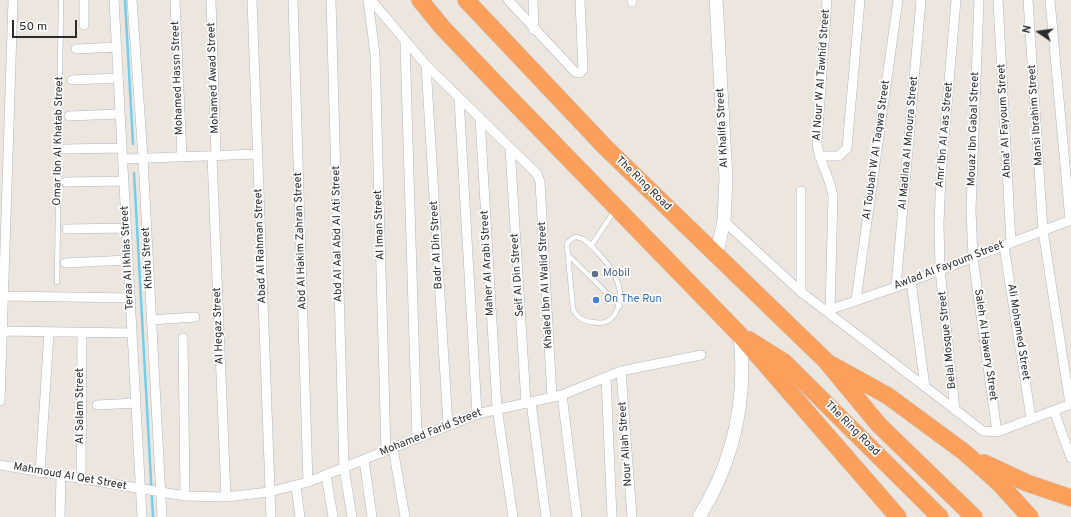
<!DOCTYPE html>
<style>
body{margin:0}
#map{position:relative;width:1071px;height:517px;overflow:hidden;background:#ede6de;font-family:Overpass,sans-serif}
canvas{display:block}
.north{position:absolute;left:1019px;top:12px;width:40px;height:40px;-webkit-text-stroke:3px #fff;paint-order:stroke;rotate:283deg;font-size:11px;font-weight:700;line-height:16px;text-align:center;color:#2c2c2c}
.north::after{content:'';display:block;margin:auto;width:14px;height:18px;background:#2c2c2c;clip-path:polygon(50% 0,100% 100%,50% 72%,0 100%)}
.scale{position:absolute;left:12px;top:20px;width:65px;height:18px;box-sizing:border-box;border:2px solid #2c2c2c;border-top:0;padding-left:5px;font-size:12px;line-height:14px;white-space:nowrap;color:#2c2c2c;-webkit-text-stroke:3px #fff;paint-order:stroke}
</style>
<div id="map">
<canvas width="1071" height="517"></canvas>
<div class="north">N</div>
<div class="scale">50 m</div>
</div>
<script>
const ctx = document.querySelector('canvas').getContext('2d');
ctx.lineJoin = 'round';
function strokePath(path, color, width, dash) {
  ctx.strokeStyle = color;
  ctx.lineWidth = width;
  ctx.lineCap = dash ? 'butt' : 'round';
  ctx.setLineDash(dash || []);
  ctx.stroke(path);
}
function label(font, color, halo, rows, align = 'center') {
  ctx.font = font + ' Overpass,sans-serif';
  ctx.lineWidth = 3.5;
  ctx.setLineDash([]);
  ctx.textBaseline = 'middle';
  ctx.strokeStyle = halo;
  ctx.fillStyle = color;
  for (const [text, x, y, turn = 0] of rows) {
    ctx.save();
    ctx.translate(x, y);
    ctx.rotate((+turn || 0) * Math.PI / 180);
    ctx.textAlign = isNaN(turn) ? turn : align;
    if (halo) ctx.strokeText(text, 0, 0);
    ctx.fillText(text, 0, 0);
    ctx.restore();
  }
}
const stream = new Path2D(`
 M125,0L133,144
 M134,173L153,517`);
const lane = new Path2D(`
 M575,237C585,237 592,247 599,254C614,270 628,292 615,314C609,323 602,324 592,322C582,321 577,317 573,309L567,245L568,242Z
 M591,246L615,210
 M568,255L620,306
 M57,282L61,0`);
const street = new Path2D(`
 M84,0V25
 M114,0L142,517
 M132,0L143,158L162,517
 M175,0L182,157
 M211,0L216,155
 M252,0L271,517
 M293,0L308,482
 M331,0L344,468L352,517
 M368,0L375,54L386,451
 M371,0L426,65L537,174L540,182L552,397
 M508,0L575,72L580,73L583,69L580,0
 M533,0L534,30
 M632,0V2
 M827,0L817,143C819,163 831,178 833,197L830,309
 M979,0L971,210L973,258L997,432
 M998,0L1011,243
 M1028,0L1043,231L1070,404
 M1050,0L1070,220
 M405,42L417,438
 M76,49L117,47
 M426,65L448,426
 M72,80L118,78
 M459,98L477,414
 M69,116L120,114
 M480,118L497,408L513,517
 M510,148L526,403
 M64,149L122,148
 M212,156L226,497
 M819,156H839L847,148L860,0
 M123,159L258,154
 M66,182L124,181
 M724,221L801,292L983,431L997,432L1071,404
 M67,229L127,228
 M1004,246L1031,418
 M65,263L128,260
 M911,281L925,387
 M896,287L921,0
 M801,292V191
 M4,296L131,298
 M856,300L898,0
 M826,311L896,287L1071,220
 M151,320L195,317
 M2,331L132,333
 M183,338L185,496
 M621,371L632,517
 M606,377L612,517
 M562,395L577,517
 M0,401L13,0
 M531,402L546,517
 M97,405L136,403
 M955,410L940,270L939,223L941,174L956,0
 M1054,411L1071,458
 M393,448L405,517
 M364,460L372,517
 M0,465L185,496L226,497L269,492L308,482L477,414L562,395L621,371L701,355
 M40,473L49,332
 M326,475L333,517
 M81,480L82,333
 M296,486L300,517
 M60,517L61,477`);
const secondary = new Path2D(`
 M716,256L724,221L726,178L716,0
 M699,517C734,461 747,400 740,335`);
const highway = new Path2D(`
 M420,0L442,27L503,91L740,335L898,517
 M466,0L606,148L826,361L879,425L974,517
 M749,340L784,362L940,517
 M832,365L888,396L964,452L999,483L1030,517
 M984,463L1027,483L1071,498`);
const markers = [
 [595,274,4,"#5c6f8a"],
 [596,300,4,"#3f7fe0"]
];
const streetNames = [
 ["Al Nour W Al Tawhid Street",822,75,-86],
 ["Mohamed Hassn Street",178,78,-92],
 ["Mohamed Awad Street",214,78,-92],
 ["Mansi Ibrahim Street",1036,115,-94],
 ["Abna' Al Fayoum Street",1005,121,-93],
 ["Al Khalifa Street",723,128,-93],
 ["Mouaz Ibn Gabal Street",974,129,-88],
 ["Amr Ibn Al Aas Street",945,135,-85],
 ["Omar Ibn Al Khatab Street",59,141,-89],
 ["Al Madina Al Mnoura Street",909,143,-85],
 ["Al Toubah W Al Taqwa Street",877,150,-82],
 ["The Ring Road",643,184,44],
 ["Al Iman Street",380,225,-92],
 ["Abd Al Aal Abd Al Ati Street",338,234,-91],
 ["Abd Al Hakim Zahran Street",301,241,-92],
 ["Badr Al Din Street",437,245,-93],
 ["Abad Al Rahman Street",261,246,-92],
 ["Teraa Al Ikhlas Street",128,258,-93],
 ["Khufu Street",148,258,-93],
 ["Maher Al Arabi Street",488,263,-93],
 ["Awlad Al Fayoum Street",949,266,-21],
 ["Seif Al Din Street",518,275,-94],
 ["Khaled Ibn Al Walid Street",546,285,-93],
 ["Al Hegaz Street",219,326,-92],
 ["Ali Mohamed Street",1018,332,81],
 ["Belal Mosque Street",948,340,-96],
 ["Saleh Al Hawary Street",985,345,82],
 ["Al Salam Street",81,406,-90],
 ["The Ring Road",852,429,45],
 ["Mohamed Farid Street",431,433,-22],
 ["Nour Allah Street",626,444,-94],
 ["Mahmoud Al Qet Street",70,477,10]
];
const serviceNames = [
 ["Mobil",603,274]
];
const shopNames = [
 ["On The Run",604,300]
];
strokePath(stream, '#73ceed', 2.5);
strokePath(lane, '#b2b5bf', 5.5);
strokePath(street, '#b2b5bf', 10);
strokePath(secondary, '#b2b5bf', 14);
strokePath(highway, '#c8c8c8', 18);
strokePath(lane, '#fff', 4.5);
strokePath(street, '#fff', 9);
strokePath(secondary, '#fff', 13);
strokePath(highway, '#fb9f5b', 17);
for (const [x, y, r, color] of markers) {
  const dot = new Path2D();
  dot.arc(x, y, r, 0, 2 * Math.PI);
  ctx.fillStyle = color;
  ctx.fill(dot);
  strokePath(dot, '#fff', 1.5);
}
label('11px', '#2c2c2c', '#fff', streetNames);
label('11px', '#4e5e75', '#fff', serviceNames, 'left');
label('11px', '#366cbe', '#fff', shopNames, 'left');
</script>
